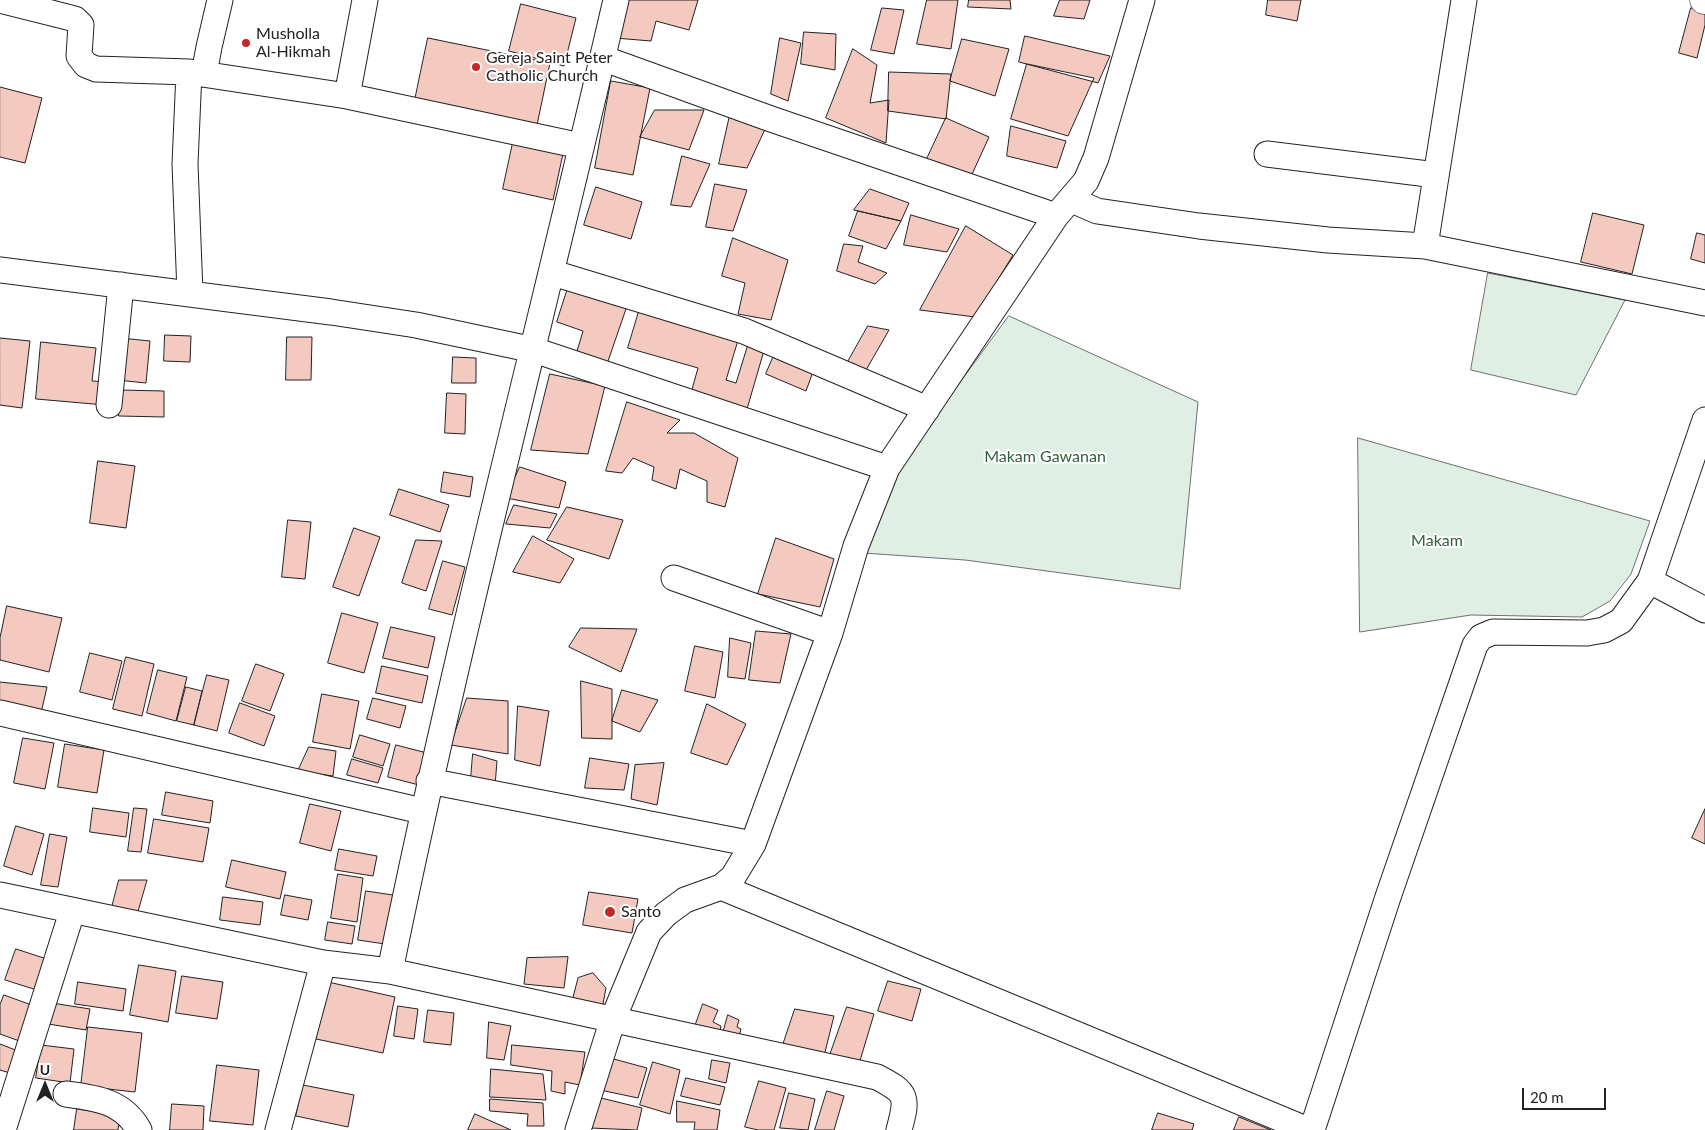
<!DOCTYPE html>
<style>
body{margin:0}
#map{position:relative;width:1705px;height:1130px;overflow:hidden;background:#fff;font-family:Lato,sans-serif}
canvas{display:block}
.north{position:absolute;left:20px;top:1060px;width:50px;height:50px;-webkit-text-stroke:4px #fff;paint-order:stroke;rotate:0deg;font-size:14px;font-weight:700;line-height:20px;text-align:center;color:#222}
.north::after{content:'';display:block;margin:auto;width:18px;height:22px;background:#222;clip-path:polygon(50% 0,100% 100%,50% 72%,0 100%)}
.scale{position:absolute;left:1522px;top:1088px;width:84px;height:22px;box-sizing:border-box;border:2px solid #222;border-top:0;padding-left:6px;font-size:15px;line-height:18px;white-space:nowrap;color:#222;-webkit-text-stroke:4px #fff;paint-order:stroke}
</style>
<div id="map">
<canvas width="1705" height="1130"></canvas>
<div class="north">U</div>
<div class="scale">20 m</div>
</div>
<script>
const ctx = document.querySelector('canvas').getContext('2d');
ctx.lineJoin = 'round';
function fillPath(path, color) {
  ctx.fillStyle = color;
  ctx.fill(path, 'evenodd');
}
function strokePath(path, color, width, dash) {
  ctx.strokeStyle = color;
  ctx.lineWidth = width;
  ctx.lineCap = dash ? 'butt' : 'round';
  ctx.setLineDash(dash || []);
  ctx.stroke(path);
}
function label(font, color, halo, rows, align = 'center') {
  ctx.font = font + ' Lato,sans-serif';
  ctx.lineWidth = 4;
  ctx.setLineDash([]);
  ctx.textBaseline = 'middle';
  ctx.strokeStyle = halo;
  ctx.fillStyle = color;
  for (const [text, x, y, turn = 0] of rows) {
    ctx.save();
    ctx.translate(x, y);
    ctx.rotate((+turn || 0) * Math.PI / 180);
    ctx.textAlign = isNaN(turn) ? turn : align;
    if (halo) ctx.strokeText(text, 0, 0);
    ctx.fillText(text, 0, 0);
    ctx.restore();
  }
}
const green = new Path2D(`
 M1488,273L1625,300L1576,395L1471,370Z
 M1009,316L1198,402L1180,589L965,560L863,553L906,456Z
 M1358,438L1650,521L1631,574L1610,601L1582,617L1471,615L1360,632Z`);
const building = new Path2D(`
 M625,0H698L689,30L656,21L651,41L615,38Z
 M927,0H958L951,49L917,44Z
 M969,0H1010L1011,9L968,7Z
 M1060,0H1090L1084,19L1054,16Z
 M1268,0H1301L1297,21L1266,15Z
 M521,4L576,18L564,66L509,51Z
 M882,8L904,10L894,54L871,50Z
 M1691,8L1705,11V25L1697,58L1679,53Z
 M804,32L836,34L835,70L801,64Z
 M1025,36L1110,56L1098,83L1019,62Z
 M428,38L550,63L537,125L415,100Z
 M780,38L801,43L788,101L771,94Z
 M962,39L1009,49L995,96L950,81Z
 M853,49L877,65L870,103L889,100L886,143L826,118Z
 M1027,64L1094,78L1068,136L1011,119Z
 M889,72L951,74L946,119L888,111Z
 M611,81L650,88L633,175L595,168Z
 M0,87L42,98L25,163L0,157Z
 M655,110H704L689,150L640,137Z
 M730,115L766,127L747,168L719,164Z
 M946,118L989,137L968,183L925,163Z
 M1011,126L1066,141L1057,168L1007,156Z
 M514,138L564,149L553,200L503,189Z
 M682,156L710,164L691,207L671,205Z
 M715,184L747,190L733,231L706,227Z
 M596,187L642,202L631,239L584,225Z
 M870,189L909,203L901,221L854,210Z
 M858,211L901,221L886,249L849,236Z
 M1593,213L1644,225L1632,274L1581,262Z
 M911,215L959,229L947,252L904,245Z
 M966,226L1013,255L975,317L920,310Z
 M1697,233L1705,235V263L1691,259Z
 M733,238L788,260L771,320L738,314L745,283L722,276Z
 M844,244L863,246L858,262L887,273L875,284L837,271Z
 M568,288L627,306L606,367L575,358L583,331L557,322Z
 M640,308L739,337L726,380L736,383L749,341L765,347L747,409L691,393L698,368L628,348Z
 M868,326L889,330L862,377L845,367Z
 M165,335L191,336L190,362L164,361Z
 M287,337H312L311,380H286Z
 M0,338L30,341L22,408L0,405Z
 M121,338L150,341L146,383L117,380Z
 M41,342L96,348L92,381L107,382L105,405L36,399Z
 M775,353L814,369L806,391L766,374Z
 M453,357L476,358V383H452Z
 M550,374L605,386L588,454L531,450Z
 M120,390L164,391V417L119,416Z
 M447,393L466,394L465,434L445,433Z
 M627,402L680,420L667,433H694L738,458L725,507L707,502V481L680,469L676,489L652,480L654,467L633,458L622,473L606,471Z
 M98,461L135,466L126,528L90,523Z
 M520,467L566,482L559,508L506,498Z
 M444,472L473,477L470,497L441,492Z
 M399,489L449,505L440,532L390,515Z
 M514,505L557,514L550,528L506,524Z
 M567,507L623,520L609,559L547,540Z
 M288,520L311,522L305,579L282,577Z
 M354,528L380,537L359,596L333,587Z
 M533,536L574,559L560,583L513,572Z
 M776,538L834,559L820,607L758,594Z
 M416,540L442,541L426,591L402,583Z
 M443,561L465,567L452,615L429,609Z
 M7,606L62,618L49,672L0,660V638Z
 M342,613L378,623L364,673L328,663Z
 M391,627L435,637L428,668L383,658Z
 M581,628L637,629L621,672L569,647Z
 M756,631L791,634L780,683L749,680Z
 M730,638L751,643L745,679L728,677Z
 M695,646L723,652L715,698L685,691Z
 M90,653L122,661L112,700L80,692Z
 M126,657L154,664L142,716L113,709Z
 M256,664L284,674L270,711L242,701Z
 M382,666L428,676L422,703L376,693Z
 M158,670L187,677L176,721L147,713Z
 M207,675L229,680L217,731L194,725Z
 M581,681L612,689V739L582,738Z
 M0,682L47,687L41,713L0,703Z
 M186,687L202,691L194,725L177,721Z
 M622,690L658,700L640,732L612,721Z
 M322,694L359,701L350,749L313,742Z
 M373,698L406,706L400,728L367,719Z
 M467,698L508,701V754L451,745Z
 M240,703L275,716L264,746L229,733Z
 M707,704L746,724L727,765L691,753Z
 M518,706L549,711L540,766L515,760Z
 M360,735L390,744L383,766L353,757Z
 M23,738L54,743L45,789L14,783Z
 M65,744L104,750L97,793L58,787Z
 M396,745L427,753L419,785L388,777Z
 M309,747L336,751L333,776L298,771Z
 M473,754L497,761L495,786L471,778Z
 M590,758L629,764L624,790L585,788Z
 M352,759L383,768L378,783L347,775Z
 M664,763L657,805L631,799L635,765Z
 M166,792L213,801L210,823L162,815Z
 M310,804L341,811L331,851L300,843Z
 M93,808L129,813L126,837L90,832Z
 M134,808L147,809L141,852L128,851Z
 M1705,809V844L1692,838Z
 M154,819L209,828L203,862L148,853Z
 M16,826L44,834L32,875L4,866Z
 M50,834L67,837L58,887L41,885Z
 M339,849L377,856L373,876L335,870Z
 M232,860L286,872L280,899L226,887Z
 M338,874L363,878L357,922L331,918Z
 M119,880H147L135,922L110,915Z
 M366,891L393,895L385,944L358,940Z
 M589,892L638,899L632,933L583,925Z
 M285,895L312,900L308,920L281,915Z
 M223,897L263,902L260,925L220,920Z
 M328,922L355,926L352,944L325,940Z
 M16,949L50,960L40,991L5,980Z
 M568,957L564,988L524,984L527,958Z
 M139,965L176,971L168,1022L130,1015Z
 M593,973L606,988L602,1009L572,1001L578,978Z
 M182,976L223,982L217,1019L176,1013Z
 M888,981L921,989L912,1021L878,1011Z
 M78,982L126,989L123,1011L75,1004Z
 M328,982L395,997L383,1053L316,1039Z
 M4,995L37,1007L25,1043L0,1034V1005Z
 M52,1003L90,1009L86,1030L48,1024Z
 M703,1004L718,1010L713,1022L721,1026L718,1039L693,1032Z
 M398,1006L418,1009L414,1039L394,1036Z
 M847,1007L874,1014L859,1064L830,1055Z
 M795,1009L834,1016L823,1060L782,1048Z
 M428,1010L454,1013L451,1045L424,1042Z
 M728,1015L739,1020L737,1027L741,1029L738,1041L722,1037Z
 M489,1022L511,1026L504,1060L487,1058Z
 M88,1027L142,1033L135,1092L81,1086Z
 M0,1044L18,1051L10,1073L0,1070Z
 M41,1045L74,1049L70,1083L36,1078Z
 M512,1045L585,1052L580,1085L565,1082V1094L551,1091L552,1071L511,1065Z
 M610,1058L647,1068L638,1098L600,1090Z
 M712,1060L730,1063L726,1083L709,1079Z
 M653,1062L680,1070L670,1114L640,1105Z
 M217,1065L259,1070L253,1125L210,1121Z
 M491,1069L543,1074L546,1100L490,1097Z
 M686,1078L725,1087L720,1105L681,1096Z
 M759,1081L786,1088L774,1130H758L745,1127Z
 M303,1085L354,1095L348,1127L296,1116Z
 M827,1091L844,1096L834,1130H815Z
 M789,1093L815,1099L808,1130L780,1128Z
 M597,1097L642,1108L637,1130L590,1128Z
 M490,1099L543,1103L544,1126H527L528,1114L490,1111Z
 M677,1101L720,1110L717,1130H694L695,1122H677Z
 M172,1104L204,1106L203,1130H170Z
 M77,1109L120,1115L118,1130H74Z
 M1158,1113L1194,1124L1192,1130H1152Z
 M475,1114L511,1130H468Z
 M1239,1117L1271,1130H1234Z`);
const street = new Path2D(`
 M0,0L75,19L81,25L79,56L86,65L96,69L189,72L347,96L581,146
 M602,58L771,119L1056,216
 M189,72L185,164L190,293
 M204,74L209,47L220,0
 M347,96L365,0
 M1267,154L1436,175
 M1072,200L1097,211L1199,226L1328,240L1425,246L1705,303
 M1425,246L1464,0
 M0,270L331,312L416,325L534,350L887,468
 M553,273L744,331L927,409
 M109,405L121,285
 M674,578L830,633
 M1650,581L1705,610
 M0,713L422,811
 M429,781L753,844
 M721,887L1308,1130
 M0,895L323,963
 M390,971L877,1077C908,1093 908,1097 899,1130
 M66,1094C96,1098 123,1101 139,1130
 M3,1130L72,912
 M278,1130L323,963L390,971C456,646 541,324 616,0
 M578,1130L613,1019L649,932L666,914L685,900L721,887L733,877L753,844L830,633L856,546L887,468L1056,216L1086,181L1096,158L1142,0
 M1312,1130L1388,897L1475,645L1481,637L1493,632L1587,633L1604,630L1621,621L1650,581L1705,420`);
const secondary = new Path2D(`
 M1704,0H1705`);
const markers = [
 [246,43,5,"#c62828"],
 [476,67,5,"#c62828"],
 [610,912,6,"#c62828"]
];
const poiNames = [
 ["Musholla",256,34],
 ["Al-Hikmah",256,52],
 ["Gereja Saint Peter",486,58],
 ["Catholic Church",486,76],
 ["Santo",621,912]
];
const parkNames = [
 ["Makam Gawanan",1045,457],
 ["Makam",1437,541]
];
fillPath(green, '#e0efe3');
strokePath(green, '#6f6f6f', 1);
fillPath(building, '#f3c9c0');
strokePath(building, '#222', 1);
strokePath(street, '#222', 27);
strokePath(secondary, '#222', 29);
strokePath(street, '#fff', 25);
strokePath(secondary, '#fff', 28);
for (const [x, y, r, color] of markers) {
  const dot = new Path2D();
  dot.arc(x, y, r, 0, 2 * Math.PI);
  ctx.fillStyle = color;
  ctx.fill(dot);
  strokePath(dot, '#fff', 2);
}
label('16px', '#222', '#fff', poiNames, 'left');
label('16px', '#2f5e38', '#fff', parkNames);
</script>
